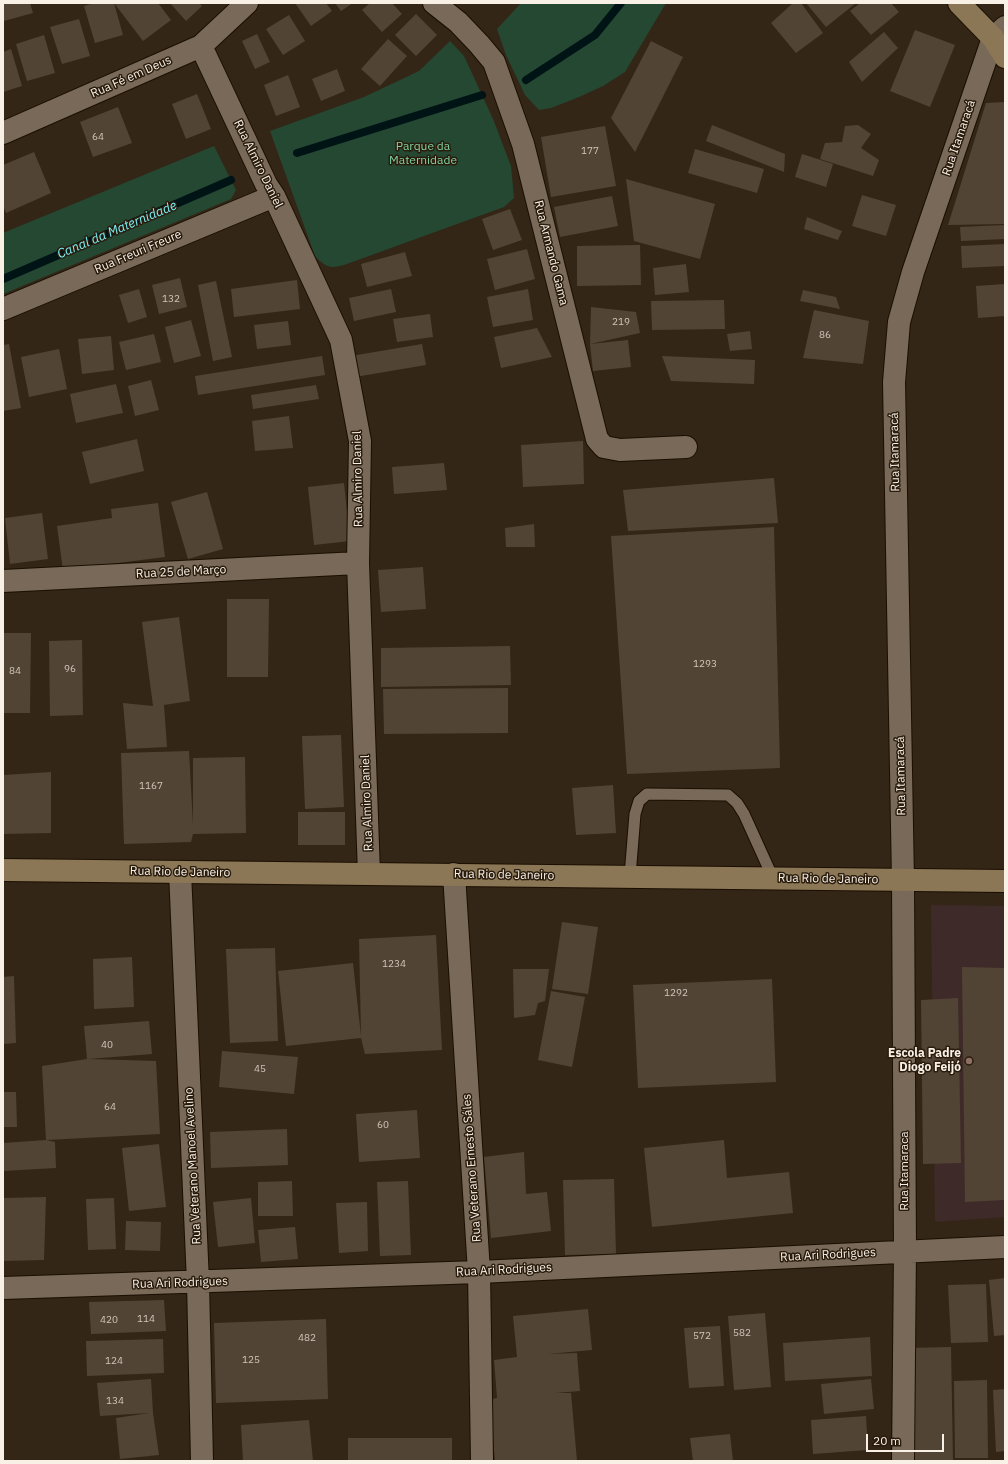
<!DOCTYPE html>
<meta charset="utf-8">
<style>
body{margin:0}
#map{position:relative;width:1008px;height:1464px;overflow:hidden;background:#332616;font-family:"IBM Plex Sans",sans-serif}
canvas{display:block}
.frame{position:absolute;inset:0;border:4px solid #f9f0e6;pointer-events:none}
.scale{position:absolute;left:866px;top:1434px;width:78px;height:18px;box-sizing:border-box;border:2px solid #f9f0e6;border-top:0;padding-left:5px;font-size:12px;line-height:14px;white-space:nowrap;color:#f9f0e6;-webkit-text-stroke:3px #291c0d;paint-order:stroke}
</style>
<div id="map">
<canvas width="1008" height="1464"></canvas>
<div class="frame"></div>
<div class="scale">20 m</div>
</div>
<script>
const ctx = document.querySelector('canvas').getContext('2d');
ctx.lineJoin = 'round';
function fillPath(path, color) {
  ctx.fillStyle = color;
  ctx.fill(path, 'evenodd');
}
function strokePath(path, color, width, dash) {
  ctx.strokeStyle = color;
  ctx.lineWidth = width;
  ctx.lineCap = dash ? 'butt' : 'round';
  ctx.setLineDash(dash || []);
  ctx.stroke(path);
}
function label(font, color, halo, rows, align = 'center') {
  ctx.font = font + ' "IBM Plex Sans",sans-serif';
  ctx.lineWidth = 3;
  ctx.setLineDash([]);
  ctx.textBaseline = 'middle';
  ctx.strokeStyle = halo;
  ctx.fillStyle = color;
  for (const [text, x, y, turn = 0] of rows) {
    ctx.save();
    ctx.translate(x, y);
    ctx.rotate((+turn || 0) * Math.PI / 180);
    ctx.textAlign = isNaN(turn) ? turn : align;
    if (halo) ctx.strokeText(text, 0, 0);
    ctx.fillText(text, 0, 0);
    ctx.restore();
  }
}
const education = new Path2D(`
 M931,905L1005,906V1217L935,1222Z`);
const green = new Path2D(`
 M521,3H666L625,72L603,86L579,97L551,108L539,110L525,95L506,55L497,29Z
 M450,41L464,56L493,119L511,166L514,198L504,207L344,265C329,269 326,267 315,256L270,131L364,97L419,71Z
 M214,146L236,190L231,199L3,294V233Z`);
const stream = new Path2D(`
 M526,80L595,35L621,3
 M297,153L482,95
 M3,279L231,180`);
const building = new Path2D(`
 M3,3H30L33,13L4,21Z
 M94,3H114L123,35L95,43L84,6Z
 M114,3H158L171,20L143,41Z
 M170,3H199L202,6L186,21Z
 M295,3H326L332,11L311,26Z
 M335,3H353L341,11Z
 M370,3H392L402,14L382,32L362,10Z
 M793,3H801L823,33L796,53L771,23Z
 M806,3H856L826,27Z
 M860,3H891L899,12L871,35L850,11Z
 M416,14L437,35L416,56L395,35Z
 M289,15L305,41L283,55L266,29Z
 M79,19L90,56L62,64L50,27Z
 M915,30L955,45L930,107L890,91Z
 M884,32L898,48L862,82L849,62Z
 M257,34L270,62L255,69L242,41Z
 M44,35L55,73L27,81L16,44Z
 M388,39L407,56L380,86L361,69Z
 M651,41L683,57L635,152L611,118Z
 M11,49L22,86L3,92V52Z
 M337,69L345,91L321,101L312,79Z
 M288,75L300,107L276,116L264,85Z
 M197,94L211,129L186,139L172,104Z
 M1005,102V224L948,225L986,103Z
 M118,107L132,143L93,157L80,122Z
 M712,125L785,154L784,172L706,141Z
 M858,125L871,134L861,148L879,160L873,176L820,159L825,143L842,142L845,126Z
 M605,126L616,186L551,197L541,137Z
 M695,149L764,169L757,193L688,173Z
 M34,152L51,193L6,213L3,206V165Z
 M802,154L833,164L826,187L795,177Z
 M626,179L715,204L700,259L634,241Z
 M862,195L896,205L886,236L852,226Z
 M612,196L618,226L560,237L554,207Z
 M510,209L522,240L493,250L482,219Z
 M807,217L842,231L838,240L804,229Z
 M1005,225V239L961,241L960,227Z
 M1005,244V266L962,268L961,246Z
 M640,245L641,285L577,286V246Z
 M527,249L535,279L495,290L487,259Z
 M405,252L412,276L367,287L361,264Z
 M686,264L689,292L655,295L653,268Z
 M180,278L187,307L159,314L152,285Z
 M297,280L300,309L234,317L231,289Z
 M216,281L232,357L213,361L198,285Z
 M1005,284V316L978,318L976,286Z
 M139,289L147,317L128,323L119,295Z
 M391,289L396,312L354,321L349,298Z
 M528,289L533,320L493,327L487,297Z
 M803,290L836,297L840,309L800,301Z
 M724,300L725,329L652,330L651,301Z
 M591,307L636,312L640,333L590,344Z
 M814,310L869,321L863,364L803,358Z
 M430,314L433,337L397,342L393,319Z
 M191,320L201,356L174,363L165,327Z
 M288,321L291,345L257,349L254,325Z
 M537,328L552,357L501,368L494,337Z
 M750,331L752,349L730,351L727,334Z
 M154,334L161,362L126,370L119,342Z
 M111,336L114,370L82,374L78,339Z
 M628,340L631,367L593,371L590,344Z
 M9,344L21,408L3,411V345Z
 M422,344L426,365L355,377L351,356Z
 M59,349L67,389L29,397L21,357Z
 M322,356L325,375L198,395L195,376Z
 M662,356L755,360L754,384L671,381Z
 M151,380L159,410L135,416L128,386Z
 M116,384L123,413L76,423L70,394Z
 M316,385L319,399L253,409L251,395Z
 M289,416L293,448L255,451L252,421Z
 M137,439L144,471L90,484L82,452Z
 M583,441L584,484L523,487L521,445Z
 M444,463L447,490L394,494L392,467Z
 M774,478L778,523L628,531L623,490Z
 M344,483L350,541L314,545L308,487Z
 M207,492L223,549L188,559L171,502Z
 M158,503L165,557L63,570L57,526L112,518L111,509Z
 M42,513L48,559L10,564L5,518Z
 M534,524L535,547H506L505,528Z
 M774,527L780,768L627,774L611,536Z
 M423,567L426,609L381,612L378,570Z
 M227,599H269L268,677H227Z
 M179,617L190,701L164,705L167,747L127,749L123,703L153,706L142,622Z
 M3,633H31L30,713H3Z
 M82,640L83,715L50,716L49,641Z
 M510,646L511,685L381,687V648Z
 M508,688V733L384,734L383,689Z
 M341,735L344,807L305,809L302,736Z
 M189,751L193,825V758L245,757L246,833L193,834L191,842L124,844L121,753Z
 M51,772V833L3,834V775Z
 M613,785L616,833L576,835L572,788Z
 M298,812H345V845H298Z
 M562,922L598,927L588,994L552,989Z
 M436,935L442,1050L365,1054L361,1038L286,1046L278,971L353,963L361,1036L359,939Z
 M275,948L278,1041L230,1043L226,949Z
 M132,957L134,1007L94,1009L93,959Z
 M962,967L1005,968V1200L965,1202Z
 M513,969H549L545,1001L538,1003L535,1015L514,1018Z
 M14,976L16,1043L3,1044V977Z
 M772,979L776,1082L638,1088L633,985Z
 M551,991L585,997L572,1067L538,1060Z
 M958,998L961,1163L923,1164L921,1000Z
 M149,1021L152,1054L88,1059L156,1061L160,1134L46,1140L42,1066L87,1059L84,1026Z
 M222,1051L298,1057L294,1094L219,1087Z
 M3,1092H16L17,1127H3Z
 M417,1110L420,1158L359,1162L356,1114Z
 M287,1129L288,1165L211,1168L210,1132Z
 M46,1140L55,1142L56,1168L3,1171V1143Z
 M724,1140L727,1178L789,1172L793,1213L652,1227L644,1148Z
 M159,1144L166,1207L129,1211L122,1148Z
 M524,1152L526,1194L547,1192L551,1231L491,1238L484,1157Z
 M614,1179L616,1254L565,1255L563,1180Z
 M292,1181L293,1216H258V1182Z
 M408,1181L411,1255L380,1256L377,1182Z
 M46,1197L44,1260L3,1261V1198Z
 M114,1198L116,1249L88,1250L86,1199Z
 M251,1198L255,1243L218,1247L213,1202Z
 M367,1202L368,1251L339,1253L336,1203Z
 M126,1221L161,1222L160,1251L125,1250Z
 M295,1227L298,1259L261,1262L258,1230Z
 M1005,1278V1335L994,1336L989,1280Z
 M986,1284L988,1342L951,1343L948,1285Z
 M164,1300L166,1331L91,1334L89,1302Z
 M588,1309L592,1350L548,1354L577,1353L580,1391L555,1393H571L577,1461H495L489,1400L497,1398L494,1360L517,1357L513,1316Z
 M765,1313L771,1387L734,1390L728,1316Z
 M326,1319L328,1399L216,1403L214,1323Z
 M720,1326L724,1386L689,1388L684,1328Z
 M870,1337L872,1376L785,1381L783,1343Z
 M163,1339L164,1373L87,1376L86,1341Z
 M951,1347L953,1461H911L908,1348Z
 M151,1379L153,1413L159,1455L120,1459L116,1418L149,1413L100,1416L97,1383Z
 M871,1379L874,1409L824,1414L821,1384Z
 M987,1380L988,1458H955L954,1381Z
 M1005,1389V1451L996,1452L993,1390Z
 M866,1416L868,1450L813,1454L811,1420Z
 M309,1420L313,1461H243L241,1425Z
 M730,1434L733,1461H693L690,1438Z
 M348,1438H452V1461H348Z`);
const lane = new Path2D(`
 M630,876L635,814L639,801L647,794L728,795L737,803L744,814L773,878`);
const street = new Path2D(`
 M434,3L458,22L479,44L494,62L523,144L597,439L604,447L620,450L686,447
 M201,46L266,184L274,196L341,340L360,441L358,563L369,874
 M3,133L201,46L247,3
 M3,309L274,196
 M3,581L358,563
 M180,872L198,1282L202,1461
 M454,874L479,1272L482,1461
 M3,1288L479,1272L1005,1247
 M903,1461L905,1251L903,881L894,382L899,322L913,272L993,38L1005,27`);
const secondary = new Path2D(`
 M959,3L993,38L1005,57
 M3,870L1005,881`);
const markers = [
 [969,1061,4,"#8d6e63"]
];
const numberNames = [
 ["64",98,137],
 ["177",590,151],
 ["132",171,299],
 ["219",621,322],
 ["86",825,335],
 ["1293",705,664],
 ["96",70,669],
 ["84",15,671],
 ["1167",151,786],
 ["1234",394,964],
 ["1292",676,993],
 ["40",107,1045],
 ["45",260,1069],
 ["64",110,1107],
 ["60",383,1125],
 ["114",146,1319],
 ["420",109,1320],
 ["582",742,1333],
 ["572",702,1336],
 ["482",307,1338],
 ["125",251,1360],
 ["124",114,1361],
 ["134",115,1401]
];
const streetNames = [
 ["Rua Fé em Deus",131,77,-24],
 ["Rua Itamaracá",959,138,-71],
 ["Rua Almiro Daniel",258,164,64],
 ["Rua Freuri Freure",138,252,-23],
 ["Rua Armando Gama",551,253,76],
 ["Rua Itamaracá",895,452,-91],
 ["Rua Almiro Daniel",358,479,-91],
 ["Rua 25 de Março",181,572,-3],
 ["Rua Itamaracá",901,776,-91],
 ["Rua Almiro Daniel",367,803,-92],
 ["Rua Rio de Janeiro",180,872,1],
 ["Rua Rio de Janeiro",504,875,1],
 ["Rua Rio de Janeiro",828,879,1],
 ["Rua Veterano Manoel Avelino",193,1166,-93],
 ["Rua Veterano Ernesto Sáles",472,1168,-94],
 ["Rua Itamaraca",905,1171,-90],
 ["Rua Ari Rodrigues",828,1255,-3],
 ["Rua Ari Rodrigues",504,1270,-3],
 ["Rua Ari Rodrigues",180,1283,-2]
];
const parkNames = [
 ["Parque da",423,147],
 ["Maternidade",423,161]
];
const poiNames = [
 ["Escola Padre",961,1054],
 ["Diogo Feijó",961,1068]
];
const waterNames = [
 ["Canal da Maternidade",117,230,-23]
];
fillPath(education, '#3e2a29');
fillPath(green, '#254833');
strokePath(stream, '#001315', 8);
fillPath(building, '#524434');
strokePath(lane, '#1a0f02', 13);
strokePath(street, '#1a0f02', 24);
strokePath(secondary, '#1a0f02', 24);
strokePath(lane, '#786958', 11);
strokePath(street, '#786958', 22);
strokePath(secondary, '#8b7655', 22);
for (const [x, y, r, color] of markers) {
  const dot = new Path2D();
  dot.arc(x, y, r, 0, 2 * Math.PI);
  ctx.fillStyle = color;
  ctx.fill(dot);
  strokePath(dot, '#291c0d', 1.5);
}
label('10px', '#cfc5ba', null, numberNames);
label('12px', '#f9f0e6', '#291c0d', streetNames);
label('12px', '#82d3a2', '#291c0d', parkNames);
label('bold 12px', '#f9f0e6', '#291c0d', poiNames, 'right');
label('italic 13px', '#7af1f7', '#291c0d', waterNames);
</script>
